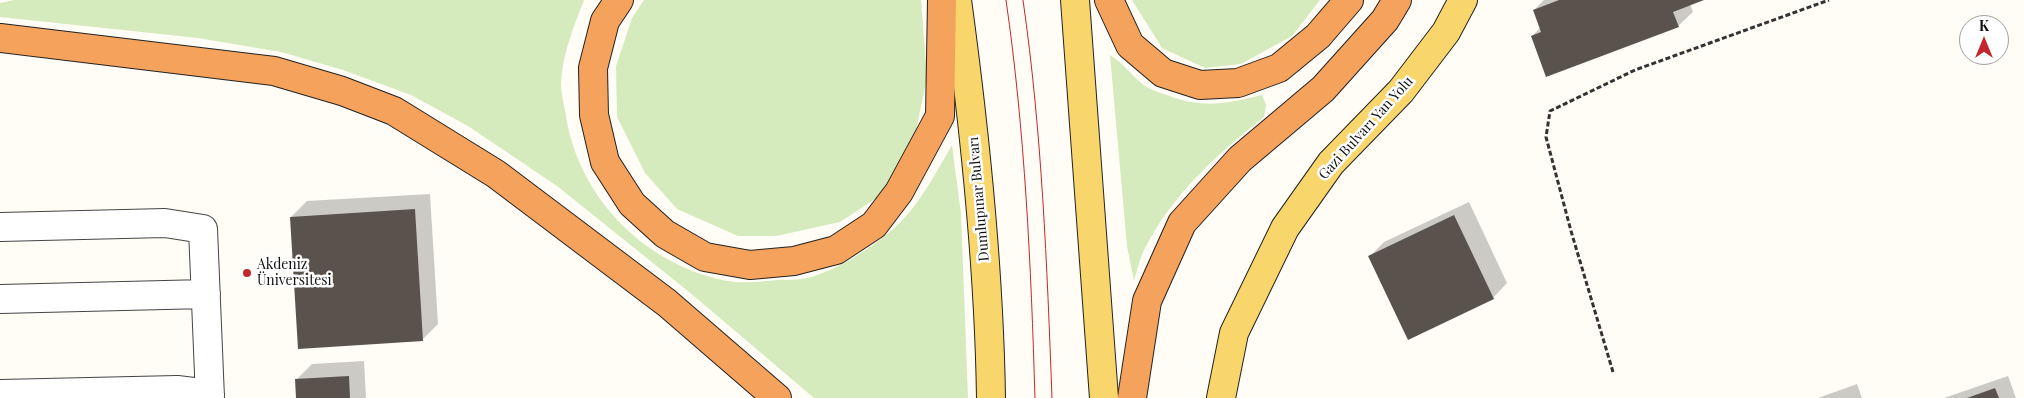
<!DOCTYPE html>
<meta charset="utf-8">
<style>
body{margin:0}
#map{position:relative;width:2024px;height:398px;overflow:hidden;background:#fffdf5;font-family:"Playfair Display",serif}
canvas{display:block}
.north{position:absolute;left:1959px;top:15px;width:50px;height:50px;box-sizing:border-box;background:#fff;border:1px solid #a0a0a0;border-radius:50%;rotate:0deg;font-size:14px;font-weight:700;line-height:20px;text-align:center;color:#111}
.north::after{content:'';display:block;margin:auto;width:18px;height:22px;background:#c4262e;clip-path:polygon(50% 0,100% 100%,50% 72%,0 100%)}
</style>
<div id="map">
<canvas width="2024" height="398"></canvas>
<div class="north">K</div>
</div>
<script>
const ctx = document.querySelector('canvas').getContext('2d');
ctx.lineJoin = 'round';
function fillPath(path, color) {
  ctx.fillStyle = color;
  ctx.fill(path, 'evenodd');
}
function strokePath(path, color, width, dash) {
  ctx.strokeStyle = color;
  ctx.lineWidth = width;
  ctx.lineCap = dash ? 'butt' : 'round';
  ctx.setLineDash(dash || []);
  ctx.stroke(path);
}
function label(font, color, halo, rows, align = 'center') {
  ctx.font = font + ' "Playfair Display",serif';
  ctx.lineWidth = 5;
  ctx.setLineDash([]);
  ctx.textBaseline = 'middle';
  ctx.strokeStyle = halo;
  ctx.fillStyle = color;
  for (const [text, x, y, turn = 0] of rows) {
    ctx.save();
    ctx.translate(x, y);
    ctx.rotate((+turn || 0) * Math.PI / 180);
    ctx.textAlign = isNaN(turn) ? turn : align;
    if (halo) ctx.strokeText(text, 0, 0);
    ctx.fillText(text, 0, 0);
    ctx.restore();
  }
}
const green = new Path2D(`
 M14,0H584C574,26 562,55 561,84C561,92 563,102 565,110C576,193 639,261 722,280C739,284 760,282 778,280C788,280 799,280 808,278C837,270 868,250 891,231C918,208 934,176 952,145L961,214L968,398H814L694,296L557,186L468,126L411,95L343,70L281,52L198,38L0,17V3Z
 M644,0H921L927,78L914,140L890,189L840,222L776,236H738L677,209L645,173L617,117L616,66L632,18Z
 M1132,0H1320L1292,36L1241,64L1205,68L1162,48Z
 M1110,55C1125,64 1135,80 1148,88C1154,91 1161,93 1167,95C1203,109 1225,104 1262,95L1266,105L1264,117C1218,153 1172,195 1145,248C1140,258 1137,270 1134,281L1127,246Z`);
const shadow = new Path2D(`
 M1544,0H1701L1690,4L1693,12L1678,26L1532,36L1541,27L1534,10Z
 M430,194L438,324L422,340L291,217L307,201Z
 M1469,202L1507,283L1493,298L1370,256L1384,242Z
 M364,361L366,398H297L296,380L312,364Z
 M2008,376L2016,398H1944Z
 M1857,384L1862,398H1818Z`);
const building = new Path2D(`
 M1559,0H1704L1673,12L1679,27L1546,77L1531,36L1541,32L1533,10Z
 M415,209L423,341L298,349L290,217Z
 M1454,215L1494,299L1408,340L1368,256Z
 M349,376L350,398H296L295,379Z
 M1995,388L1999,398H1967Z`);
const path = new Path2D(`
 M1613,372L1571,231L1546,137L1550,111L1635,70L1829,0`);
const minor = new Path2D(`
 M0,227L165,223L203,229L210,398
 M0,299L206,294
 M0,394L177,390L210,394`);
const major = new Path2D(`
 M957,0C975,132 989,265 991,398
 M1075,0L1104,398
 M1221,398L1234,333L1285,228L1331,163L1401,91L1446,32L1463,0`);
const highway = new Path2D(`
 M619,0L605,21L593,68L594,115L605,162L632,204L665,234L705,257L750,265L794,261L836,250L874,225L899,192L940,116L942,0
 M1109,0L1130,45L1163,73L1200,85L1238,83L1279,68L1318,36L1349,0
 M0,38L274,71L342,91L394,111L496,174L667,303L777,398
 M1132,398L1147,301L1182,223L1240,159L1323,89L1385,20L1397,0`);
const tram = new Path2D(`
 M1006,0C1025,131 1031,265 1035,398
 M1023,0C1042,132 1047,265 1052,398`);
const markers = [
 [247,273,5,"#c4262e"]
];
const streetNames = [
 ["Gazi Bulvarı Yan Yolu",1366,128,-48],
 ["Dumlupınar Bulvarı",979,199,-95]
];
const poiNames = [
 ["Akdeniz",257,265],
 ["Üniversitesi",257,281]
];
fillPath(green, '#d5ebbd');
fillPath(shadow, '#0003');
fillPath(building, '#5a524d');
strokePath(minor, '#444', 30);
strokePath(major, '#222', 30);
strokePath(highway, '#222', 30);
strokePath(path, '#333', 3, [5, 2.5]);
strokePath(minor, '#fff', 28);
strokePath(major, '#f9d66b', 28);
strokePath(highway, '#f5a25d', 28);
strokePath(tram, '#c4262e', 1);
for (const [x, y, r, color] of markers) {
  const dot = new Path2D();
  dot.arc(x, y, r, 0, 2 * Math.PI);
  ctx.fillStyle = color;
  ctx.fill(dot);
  strokePath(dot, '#fff', 2);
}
label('14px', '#111', '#fff', streetNames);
label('14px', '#111', '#fff', poiNames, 'left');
</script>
